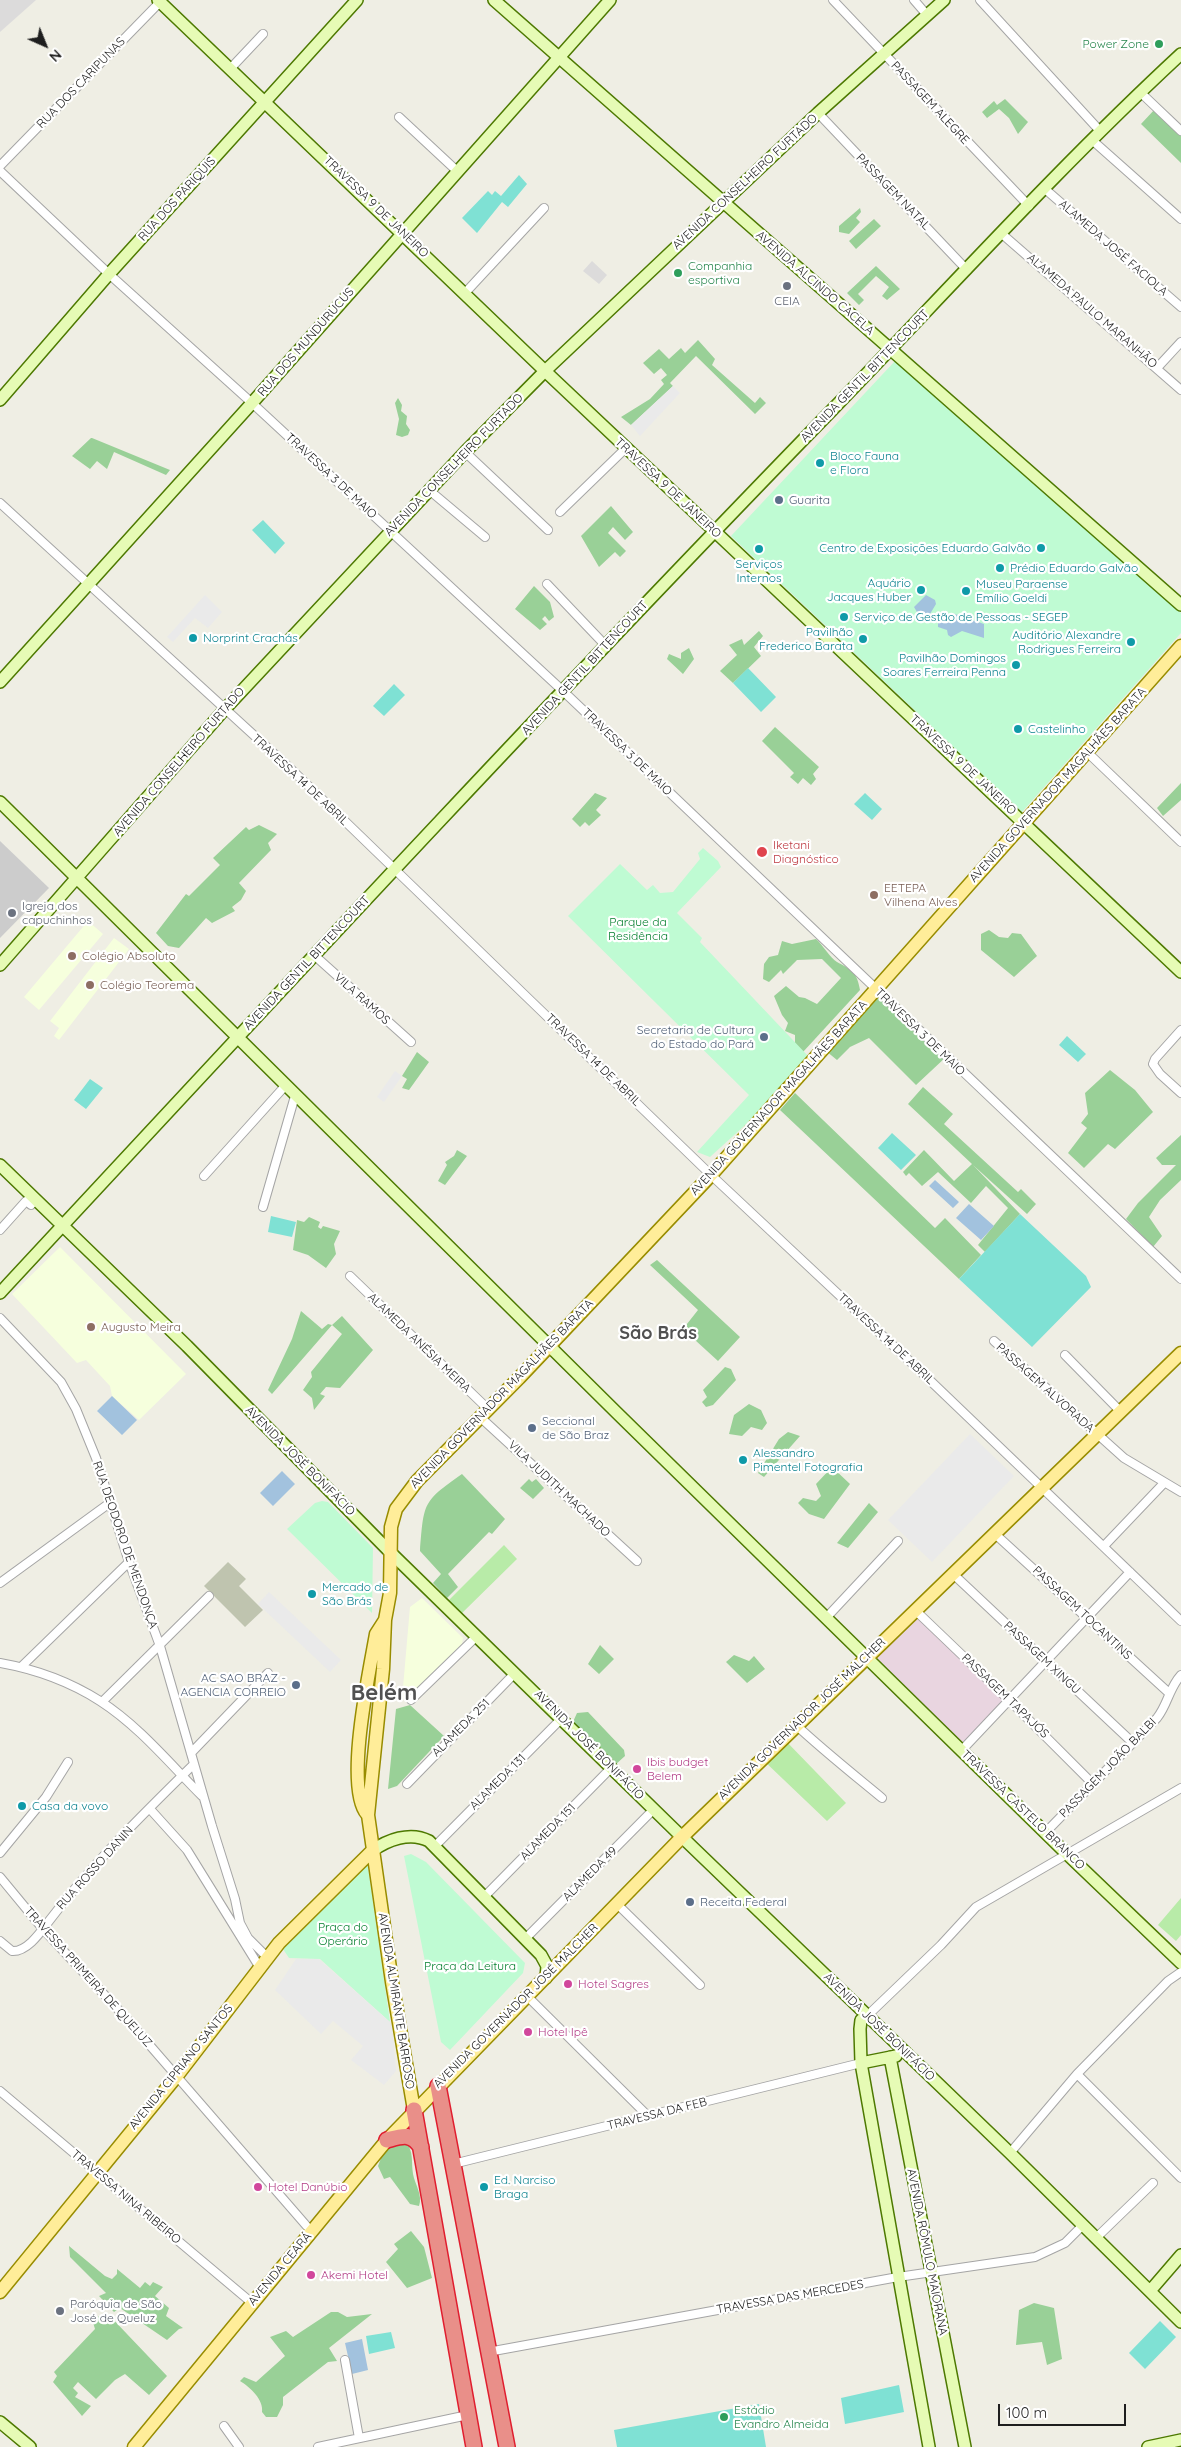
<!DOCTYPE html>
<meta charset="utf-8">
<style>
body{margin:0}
#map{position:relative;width:1181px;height:2447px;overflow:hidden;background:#efeee4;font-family:Quicksand,sans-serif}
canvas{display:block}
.north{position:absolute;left:20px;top:20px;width:50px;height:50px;-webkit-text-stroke:4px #fff;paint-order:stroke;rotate:136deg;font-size:14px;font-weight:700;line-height:20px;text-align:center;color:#1e1e1e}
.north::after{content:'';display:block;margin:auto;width:18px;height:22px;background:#1e1e1e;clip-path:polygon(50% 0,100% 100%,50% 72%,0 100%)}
.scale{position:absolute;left:998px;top:2404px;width:128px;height:22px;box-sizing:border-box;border:2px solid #1e1e1e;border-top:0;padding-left:6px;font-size:15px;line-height:18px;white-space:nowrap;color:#1e1e1e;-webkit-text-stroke:4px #fff;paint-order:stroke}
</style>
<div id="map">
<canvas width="1181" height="2447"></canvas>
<div class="north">N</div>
<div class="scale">100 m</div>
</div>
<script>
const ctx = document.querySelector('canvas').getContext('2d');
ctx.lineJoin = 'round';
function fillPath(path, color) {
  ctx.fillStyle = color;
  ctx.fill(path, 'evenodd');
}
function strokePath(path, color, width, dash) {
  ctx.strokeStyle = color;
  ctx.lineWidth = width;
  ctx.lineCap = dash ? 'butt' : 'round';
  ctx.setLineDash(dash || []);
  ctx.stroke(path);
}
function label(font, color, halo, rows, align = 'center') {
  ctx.font = font + ' Quicksand,sans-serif';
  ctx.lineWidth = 4.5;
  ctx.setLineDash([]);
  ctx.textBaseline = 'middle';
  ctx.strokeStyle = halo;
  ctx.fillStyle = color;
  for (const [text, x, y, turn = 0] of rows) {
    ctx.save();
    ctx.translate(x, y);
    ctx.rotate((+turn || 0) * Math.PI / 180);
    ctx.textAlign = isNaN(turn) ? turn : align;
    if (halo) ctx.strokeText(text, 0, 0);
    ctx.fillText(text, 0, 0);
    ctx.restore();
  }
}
const residential = new Path2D(`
 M0,0H36L0,32Z
 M592,261L607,275L599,284L583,271Z`);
const industrial = new Path2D(`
 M915,1610L1009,1700L961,1751L866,1657Z`);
const education = new Path2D(`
 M88,921L103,934L39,1010L24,997Z
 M114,938L129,949L59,1040L54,1036L59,1028L50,1021Z
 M60,1247L186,1374L139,1420L112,1396L110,1386L86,1360L77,1363L12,1294Z
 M422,1598L463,1638L462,1644L406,1700L402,1699L410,1607Z`);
const religious = new Path2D(`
 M0,841L49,888L0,938Z`);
const construction = new Path2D(`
 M228,1562L246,1579L239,1586L263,1610L245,1627L204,1586Z`);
const grass = new Path2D(`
 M504,1545L517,1559L458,1617L445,1604Z
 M783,1738L846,1803L827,1821L762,1759Z
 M1181,1898V1935L1176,1941L1158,1925Z`);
const forest = new Path2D(`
 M1005,99L1028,122L1018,134L1009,118L999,109L987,118L982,112L994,101L997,105Z
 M1155,109L1181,135V163L1141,124Z
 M860,208L861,212L856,218L860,222L849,234L839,232V226Z
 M874,219L881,226L856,249L849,241Z
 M876,266L900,289L887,300L882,296L889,287L876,276L858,294L864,300L859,305L847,293Z
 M698,340L715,359L712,365L755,403L760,397L766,403L755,414L696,356L670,383L673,386L631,425L621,417L650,399L664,384L661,380L667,375L661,368L654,374L643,363L659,349L669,359L681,348L685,353Z
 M398,398L402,405L401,411L407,416L406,424L410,430L408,435L402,437L396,435L399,419L395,403Z
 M91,438H92L170,470L166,475L114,452L107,469L97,461L90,469L72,456Z
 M611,506L633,532L625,540L613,527L608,533L626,551L620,557L615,552L599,567L581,536Z
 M534,586L550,602L554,617L549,621L545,616L542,619L547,624L540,630L515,609Z
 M759,631L763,636L754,647L761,656L733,683L720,671L737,655L729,645L742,639L744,645Z
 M689,648L694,659L683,674L667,659L669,654L681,659V653Z
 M775,727L819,767L813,774L816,779L811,785L803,778L798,784L790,777L794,773L762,741Z
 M1181,783V800L1163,816L1157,808Z
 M595,793L607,798L596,810L601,815L589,826L585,822L580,827L572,819Z
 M259,825L277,834L268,843L271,850L239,883L246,891L241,900L232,907L235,911L212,923L206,918L179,948L168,946L156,933L186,894L189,896L220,865L213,858L246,827L249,830Z
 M989,930L999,937L1008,938L1012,933L1021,934L1037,956L1014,977L981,950V934Z
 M816,939C822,944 831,959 837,962C852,970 857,972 860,990L803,1052L795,1044V1035L785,1031L788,1023L782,1015L774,996L786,986L799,997L805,998L817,1004L841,978L822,959L797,960L783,974L781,970L769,982L763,979L764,964L769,957L778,955L782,941L792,944Z
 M880,994L946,1057L916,1085L869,1038L850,1047L837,1060L826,1051Z
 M417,1052L429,1062L409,1090L402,1088L407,1079L402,1076Z
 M1110,1070L1135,1090L1153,1112L1115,1149L1108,1144L1084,1168L1068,1153L1087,1128L1081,1123L1088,1114L1085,1093Z
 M923,1087L953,1114L944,1124L1018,1192L1021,1189L1036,1204L1027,1214L973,1165L1020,1214L985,1252L978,1245L1008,1208L986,1186L971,1203L938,1172L922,1186L909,1173L906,1176L903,1172L924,1150L954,1181L972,1164L908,1104Z
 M795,1093L935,1228L945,1218L981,1255L959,1279L780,1110Z
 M1181,1135V1180L1160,1200L1149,1217L1162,1236L1153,1247L1126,1219L1138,1203L1176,1165H1162L1156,1158Z
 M457,1150L467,1156L445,1185L438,1181L447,1165L445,1162L454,1156Z
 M309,1217L320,1222L318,1227L321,1229L323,1226L340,1231L334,1244L336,1254L326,1268L308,1255L293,1250L297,1220L304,1222Z
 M657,1260L740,1337L718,1361L683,1329L698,1310L650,1265Z
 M301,1311L322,1329L328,1324L332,1325L342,1316L373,1350L340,1388L326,1387L320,1394L325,1396L314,1410L312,1398L303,1390L312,1377L311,1372L342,1334L332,1325L272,1394L268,1390L292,1339Z
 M725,1367L731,1369L736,1380L713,1405L706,1407L702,1402L707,1397L703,1390Z
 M749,1404L761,1410L767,1423L762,1430L751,1427L742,1436L729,1434L734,1415Z
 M788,1432L800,1436L764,1477L758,1473L779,1439Z
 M832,1467L850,1484L824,1519L809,1514L798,1503L803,1498L816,1501L821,1496L816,1484Z
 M462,1474L505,1519L492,1534L489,1532L448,1574L458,1587L447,1598L433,1583L441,1574L420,1551C424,1503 422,1502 462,1474Z
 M529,1479L532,1482L536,1479L544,1488L533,1499L520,1488Z
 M869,1503L878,1512L848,1548L837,1543Z
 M600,1645L614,1659L599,1674L588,1664Z
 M734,1655L749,1661L754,1656L765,1669L747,1683L726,1662Z
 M410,1705L444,1736L397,1786L388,1789L396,1709Z
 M588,1712L624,1750L625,1756L615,1765L572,1724L577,1713Z
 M406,2142C414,2152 411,2162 413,2174C415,2185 423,2195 419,2206L410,2204L390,2177L384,2179L378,2166L386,2145Z
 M411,2231L424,2247L432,2278L407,2288L386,2262L398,2249L394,2244Z
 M69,2246L105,2276L112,2279L117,2274V2269L140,2288L145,2282L150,2286L153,2282L163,2287L155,2296L169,2308L166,2316L183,2328L179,2329L167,2340L120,2308L114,2312L99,2296L106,2293L70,2257Z
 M1034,2303L1054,2308L1062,2359L1047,2365L1042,2342L1016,2345L1019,2310Z
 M331,2312H338L347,2317L372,2314L329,2348L337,2361L328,2362L283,2397V2405L277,2417H266L262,2412C264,2400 250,2387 240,2381L244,2377L256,2382L285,2356L270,2337L286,2331L293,2337Z
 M107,2313L167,2376L149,2395L125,2374L115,2380L96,2399L78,2382L73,2388L78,2393L75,2397L91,2406L82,2416L53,2382L57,2376L54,2372L95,2329L92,2319Z`);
const park = new Path2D(`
 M895,361L1181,613V633L1022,812L731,536Z
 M703,848L718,861L721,867L677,913L702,938L700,942L809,1057L765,1107L710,1157L697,1152L749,1095L568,916L620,864L647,890L653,885L660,893L673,892L700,859L698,853Z
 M322,1501L328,1502L373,1548L372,1613L287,1529L315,1503Z
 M411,1854L426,1862L525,1963L523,1973L450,2050L441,2042L404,1856Z
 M367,1860L390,2022L320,1959L289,1958L283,1949Z`);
const pitch = new Path2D(`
 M519,175L527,184L508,207L502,202L477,233L462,218L488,191L492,195L495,191L501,196Z
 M263,520L285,543L275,554L252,530Z
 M748,668L776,697L761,712L733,683Z
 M394,684L405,695L384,716L373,706Z
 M865,793L882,809L872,820L854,804Z
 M1067,1036L1086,1054L1078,1062L1059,1045Z
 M90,1079L103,1088L86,1109L74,1100Z
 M892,1133L916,1155L901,1170L878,1148Z
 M1020,1214L1086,1276L1091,1287L1032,1347L959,1279Z
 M271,1216L296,1222L292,1237L268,1232Z
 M1160,2321L1176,2337L1145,2369L1129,2353Z
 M391,2332L395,2348L369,2354L366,2336Z
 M899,2385L904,2412L845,2424L841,2398Z
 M759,2404L766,2447H617L614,2430Z`);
const parking = new Path2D(`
 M673,386L680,393L640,436L631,425Z
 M205,595L222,612L208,628L195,618L173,642L167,637Z
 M395,1071L402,1076L384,1102L377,1097Z
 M970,1434L1014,1476L932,1562L888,1520Z
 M269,1592L341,1660L330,1672L258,1604Z
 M296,1959H319L390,2022L392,2025L396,2071L384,2085L351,2060L363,2046L333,2021L321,2034L275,1990Z`);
const water = new Path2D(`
 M926,595L935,600L936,604L927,619L922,621L914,617L917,612L914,607Z
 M952,613L984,624V638L962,631L951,637L948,635L947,630L938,627V623Z
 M935,1180L959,1202L953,1208L929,1186Z
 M969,1204L994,1226L981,1240L956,1218Z
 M112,1396L137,1420L122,1435L97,1411Z
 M282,1471L295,1484L273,1506L260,1493Z
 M362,2339L368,2370L352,2374L345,2343Z`);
const street = new Path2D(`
 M833,0L1029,206
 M914,0L927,15
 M980,0L1100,131
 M230,69L263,34
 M1140,92L1181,131
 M818,113L967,270
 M399,117L457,171
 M1092,140L1181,219
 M0,166L162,0
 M0,171L109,274L252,403L563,691L1181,1279
 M1045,189L1181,307
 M1002,234L1181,390
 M465,293L544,208
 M1157,368L1181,342
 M465,452L548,530
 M429,490L485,537
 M0,503L293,771L711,1175L917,1368L1181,1621
 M560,512L626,448
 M547,584L606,646
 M1087,752L1181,842
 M314,955L411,1042
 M1181,1030L1155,1059L1153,1064L1160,1074L1181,1093
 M204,1176L285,1086
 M263,1207L295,1096
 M0,1230L26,1201L31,1205L36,1199
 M350,1276L488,1409
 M0,1318L61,1382L76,1409L96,1458L129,1562L160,1646L212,1826L235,1899L240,1923L248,1938L267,1957
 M994,1341L1124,1458L1181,1492
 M1065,1355L1120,1411
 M480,1417L637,1561
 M994,1533L1169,1693
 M1104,1546L1164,1483
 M952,1573L1133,1743
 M0,1583L111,1502
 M915,1610L1009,1700L1093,1784
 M826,1618L898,1541
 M0,1663C34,1669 70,1682 100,1701C139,1726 170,1764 202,1796
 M21,1667L129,1562
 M411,1700L477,1636
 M102,1702L209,1596
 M796,1725C824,1751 853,1774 882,1798
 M961,1751L1130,1572
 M191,1753L268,1673
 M407,1784L515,1673
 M150,1809L187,1850L260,1968
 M1045,1833L1157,1718C1168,1704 1169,1688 1181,1675
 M435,1846L562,1718
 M0,1853L46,1797L68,1762
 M0,1877L43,1929L127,2019L311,2231
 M484,1897L611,1768
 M617,1904L700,1985
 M525,1939L654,1809
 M0,1941L12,1951C27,1952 40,1933 49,1921C92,1864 143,1814 194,1764
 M528,1997L648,2116
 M867,2016L941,1945L976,1907L1181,1788
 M1077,2074L1181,2178
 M0,2091L252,2303
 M1010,2153L1077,2074L1168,1981L1181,1972
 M453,2164L861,2063
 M1096,2238L1153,2183
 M488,2352L898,2277L1035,2257L1065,2243L1083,2225
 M345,2360L359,2438
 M224,2426L239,2447
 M318,2447L468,2415`);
const secondary = new Path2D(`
 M158,0L545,371L1181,972
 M494,0L1181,605
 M0,400L109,274L357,0
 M0,682L252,403L610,0
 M0,802L617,1413L1066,1853L1181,1963
 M0,965L224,710L465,452L545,371L818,113L944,0
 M0,1165L187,1346L389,1551L682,1837L1010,2153L1181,2322
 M0,1293C275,997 550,700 832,410C947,291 1059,167 1181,54
 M372,1851C387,1840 410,1831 429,1841L541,1955L547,1966L546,1978
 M867,2016L861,2020L860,2029L861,2063L929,2447
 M890,2057L965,2447
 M861,2063L896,2056
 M1150,2291L1181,2255
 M0,2422L30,2447
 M1148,2447L1181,2440`);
const primary = new Path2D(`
 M367,1814C344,1787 370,1669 376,1634L385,1620
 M414,2110L392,1982L368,1815L383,1669L385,1620L390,1593L391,1527L396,1509L417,1481L519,1378L711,1175L1181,646
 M0,2292L176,2077L279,1943L372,1851
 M134,2447L387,2140L682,1837L1181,1353`);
const highway = new Path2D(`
 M438,2086L507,2447
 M414,2110L474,2447
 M387,2140C402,2136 411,2132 421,2147`);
const markers = [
 [1159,44,5,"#2e9e5b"],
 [678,273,5,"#2e9e5b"],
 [787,286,5,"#6b7280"],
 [820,463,5,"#0f9aa8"],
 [779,500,5,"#5c6f8a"],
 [1041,548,5,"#0f9aa8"],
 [759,549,5,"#0f9aa8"],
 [1000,568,5,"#0f9aa8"],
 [921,590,5,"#0f9aa8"],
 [966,591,5,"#0f9aa8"],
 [844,617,5,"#0f9aa8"],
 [193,638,5,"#0f9aa8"],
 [863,639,5,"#0f9aa8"],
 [1131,642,5,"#0f9aa8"],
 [1016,665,5,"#0f9aa8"],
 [1018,729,5,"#0f9aa8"],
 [762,852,6,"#e0444e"],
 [874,895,5,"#8d6e63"],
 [12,913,5,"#6b7280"],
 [72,956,5,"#8d6e63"],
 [90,985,5,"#8d6e63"],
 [764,1037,5,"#5c6f8a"],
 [91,1327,5,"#8d6e63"],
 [532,1428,5,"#5c6f8a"],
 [743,1460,5,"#0f9aa8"],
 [312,1594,5,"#0f9aa8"],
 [296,1685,5,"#5c6f8a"],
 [637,1769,5,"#d1479c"],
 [22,1806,5,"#0f9aa8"],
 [690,1902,5,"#5c6f8a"],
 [568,1984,5,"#d1479c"],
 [528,2032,5,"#d1479c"],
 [258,2187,5,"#d1479c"],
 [484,2187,5,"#0f9aa8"],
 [311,2275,5,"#d1479c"],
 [60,2311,5,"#6b7280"],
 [724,2417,5,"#2e9e5b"]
];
const leisureNames = [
 ["Power Zone",1149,44,"right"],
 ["Companhia",688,266],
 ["esportiva",688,280],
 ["Estádio",734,2410],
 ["Evandro Almeida",734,2424]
];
const streetNames = [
 ["RUA DOS CARIPUNAS",81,83,-46],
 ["PASSAGEM ALEGRE",930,103,47],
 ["AVENIDA CONSELHEIRO FURTADO",745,182,-43],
 ["PASSAGEM NATAL",893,192,46],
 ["RUA DOS PARIQUIS",177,199,-48],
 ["TRAVESSA 9 DE JANEIRO",376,207,44],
 ["ALAMEDA JOSÉ FACIOLA",1113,248,41],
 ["AVENIDA ALCINDO CACELA",815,283,41],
 ["ALAMEDA PAULO MARANHÃO",1092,311,41],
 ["RUA DOS MUNDURUCUS",306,342,-49],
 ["AVENIDA GENTIL BITTENCOURT",865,376,-46],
 ["AVENIDA CONSELHEIRO FURTADO",454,465,-46],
 ["TRAVESSA 3 DE MAIO",331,476,43],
 ["TRAVESSA 9 DE JANEIRO",668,488,43],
 ["AVENIDA GENTIL BITTENCOURT",585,668,-47],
 ["TRAVESSA 3 DE MAIO",627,752,44],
 ["AVENIDA CONSELHEIRO FURTADO",179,762,-49],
 ["TRAVESSA 9 DE JANEIRO",963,765,43],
 ["TRAVESSA 14 DE ABRIL",300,780,43],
 ["AVENIDA GOVERNADOR MAGALHÃES BARATA",1058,785,-48],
 ["AVENIDA GENTIL BITTENCOURT",307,963,-47],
 ["VILA RAMOS",362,999,42],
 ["TRAVESSA 3 DE MAIO",920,1032,44],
 ["TRAVESSA 14 DE ABRIL",593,1060,44],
 ["AVENIDA GOVERNADOR MAGALHÃES BARATA",779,1098,-48],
 ["TRAVESSA 14 DE ABRIL",886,1339,43],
 ["ALAMEDA ANÉSIA MEIRA",419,1343,44],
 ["PASSAGEM ALVORADA",1045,1388,42],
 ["AVENIDA GOVERNADOR MAGALHÃES BARATA",502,1394,-46],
 ["AVENIDA JOSÉ BONIFÁCIO",300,1461,45],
 ["VILA JUDITH MACHADO",559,1489,43],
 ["RUA DEODORO DE MENDONÇA",125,1545,71],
 ["PASSAGEM TOCANTINS",1082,1613,43],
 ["PASSAGEM XINGU",1042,1658,43],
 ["PASSAGEM TAPAJÓS",1005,1696,44],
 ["AVENIDA GOVERNADOR JOSÉ MALCHER",802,1719,-44],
 ["ALAMEDA 251",461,1728,-45],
 ["AVENIDA JOSÉ BONIFÁCIO",589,1745,45],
 ["PASSAGEM JOÃO BALBI",1108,1768,-46],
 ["ALAMEDA 131",498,1782,-45],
 ["TRAVESSA CASTELO BRANCO",1023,1810,44],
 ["ALAMEDA 151",548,1832,-46],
 ["RUA ROSSO DANIN",95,1868,-48],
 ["ALAMEDA 49",590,1874,-45],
 ["TRAVESSA PRIMEIRA DE QUELUZ",88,1977,48],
 ["AVENIDA ALMIRANTE BARROSO",396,2001,81],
 ["AVENIDA GOVERNADOR JOSÉ MALCHER",516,2006,-45],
 ["AVENIDA JOSÉ BONIFÁCIO",879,2027,44],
 ["AVENIDA CIPRIANO SANTOS",181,2067,-51],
 ["TRAVESSA DA FEB",657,2114,-14],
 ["TRAVESSA NINA RIBEIRO",126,2197,40],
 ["AVENIDA RÔMULO MAIORANA",927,2252,79],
 ["AVENIDA CEARÁ",280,2269,-50],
 ["TRAVESSA DAS MERCEDES",790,2297,-10]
];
const worshipNames = [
 ["CEIA",787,301,"center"],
 ["Igreja dos",22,906],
 ["capuchinhos",22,920],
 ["Paróquia de São",70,2304],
 ["José de Queluz",70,2318]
];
const cultureNames = [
 ["Bloco Fauna",830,456],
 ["e Flora",830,470],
 ["Centro de Exposições Eduardo Galvão",1031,548,"right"],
 ["Serviços",759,564,"center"],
 ["Internos",759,578,"center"],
 ["Prédio Eduardo Galvão",1010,568],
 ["Aquário",911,583,"right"],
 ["Jacques Huber",911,597,"right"],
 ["Museu Paraense",976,584],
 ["Emílio Goeldi",976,598],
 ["Serviço de Gestão de Pessoas - SEGEP",854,617],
 ["Pavilhão",853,632,"right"],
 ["Frederico Barata",853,646,"right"],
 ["Auditório Alexandre",1121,635,"right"],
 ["Rodrigues Ferreira",1121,649,"right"],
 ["Norprint Crachás",203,638],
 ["Pavilhão Domingos",1006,658,"right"],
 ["Soares Ferreira Penna",1006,672,"right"],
 ["Castelinho",1028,729],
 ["Alessandro",753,1453],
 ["Pimentel Fotografia",753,1467],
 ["Mercado de",322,1587],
 ["São Brás",322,1601],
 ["Casa da vovo",32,1806],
 ["Ed. Narciso",494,2180],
 ["Braga",494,2194]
];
const serviceNames = [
 ["Guarita",789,500],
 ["Secretaria de Cultura",754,1030,"right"],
 ["do Estado do Pará",754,1044,"right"],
 ["Seccional",542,1421],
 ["de São Braz",542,1435],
 ["AC SAO BRAZ -",286,1678,"right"],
 ["AGENCIA CORREIO",286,1692,"right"],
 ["Receita Federal",700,1902]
];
const healthNames = [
 ["Iketani",773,845],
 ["Diagnóstico",773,859]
];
const educationNames = [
 ["EETEPA",884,888],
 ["Vilhena Alves",884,902],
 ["Colégio Absoluto",82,956],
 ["Colégio Teorema",100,985],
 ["Augusto Meira",101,1327]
];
const parkNames = [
 ["Parque da",638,922],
 ["Residência",638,936],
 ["Praça do",343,1927],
 ["Operário",343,1941],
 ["Praça da Leitura",470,1966]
];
const hotelNames = [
 ["Ibis budget",647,1762],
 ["Belem",647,1776],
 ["Hotel Sagres",578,1984],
 ["Hotel Ipê",538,2032],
 ["Hotel Danúbio",268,2187],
 ["Akemi Hotel",321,2275]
];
const districtNames = [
 ["São Brás",658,1334]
];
const townNames = [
 ["Belém",384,1693]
];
fillPath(residential, '#dcdbdb');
fillPath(industrial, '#e9d5e0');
fillPath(education, '#f6ffdd');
fillPath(religious, '#ccc');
fillPath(construction, '#bfc4af');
fillPath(grass, '#b8eba8');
fillPath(forest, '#99d097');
fillPath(park, '#bffbd3');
fillPath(pitch, '#7fe1d4');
fillPath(parking, '#eaeaea');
fillPath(water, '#a2c2de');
strokePath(street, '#a5a5a5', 10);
strokePath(secondary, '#4d7901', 14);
strokePath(primary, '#988c00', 15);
strokePath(highway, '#e01e2f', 18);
strokePath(street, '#fff', 8);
strokePath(secondary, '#e6fbb5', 11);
strokePath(primary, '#ffed99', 12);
strokePath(highway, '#e98f89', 15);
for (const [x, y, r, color] of markers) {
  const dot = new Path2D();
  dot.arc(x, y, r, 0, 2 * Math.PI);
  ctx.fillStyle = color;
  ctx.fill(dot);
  strokePath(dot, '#fff', 2);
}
label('12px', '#27864d', '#fff', leisureNames, 'left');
label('12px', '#1e1e1e', '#fff', streetNames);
label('12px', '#5b616d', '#fff', worshipNames, 'left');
label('12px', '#0d838f', '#fff', cultureNames, 'left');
label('12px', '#4e5e75', '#fff', serviceNames, 'left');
label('12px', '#be3a42', '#fff', healthNames, 'left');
label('12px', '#785e54', '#fff', educationNames, 'left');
label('12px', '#088030', '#fff', parkNames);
label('12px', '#b23c85', '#fff', hotelNames, 'left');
label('bold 18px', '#515151', '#fff', districtNames);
label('bold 22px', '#515151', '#fff', townNames);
</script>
